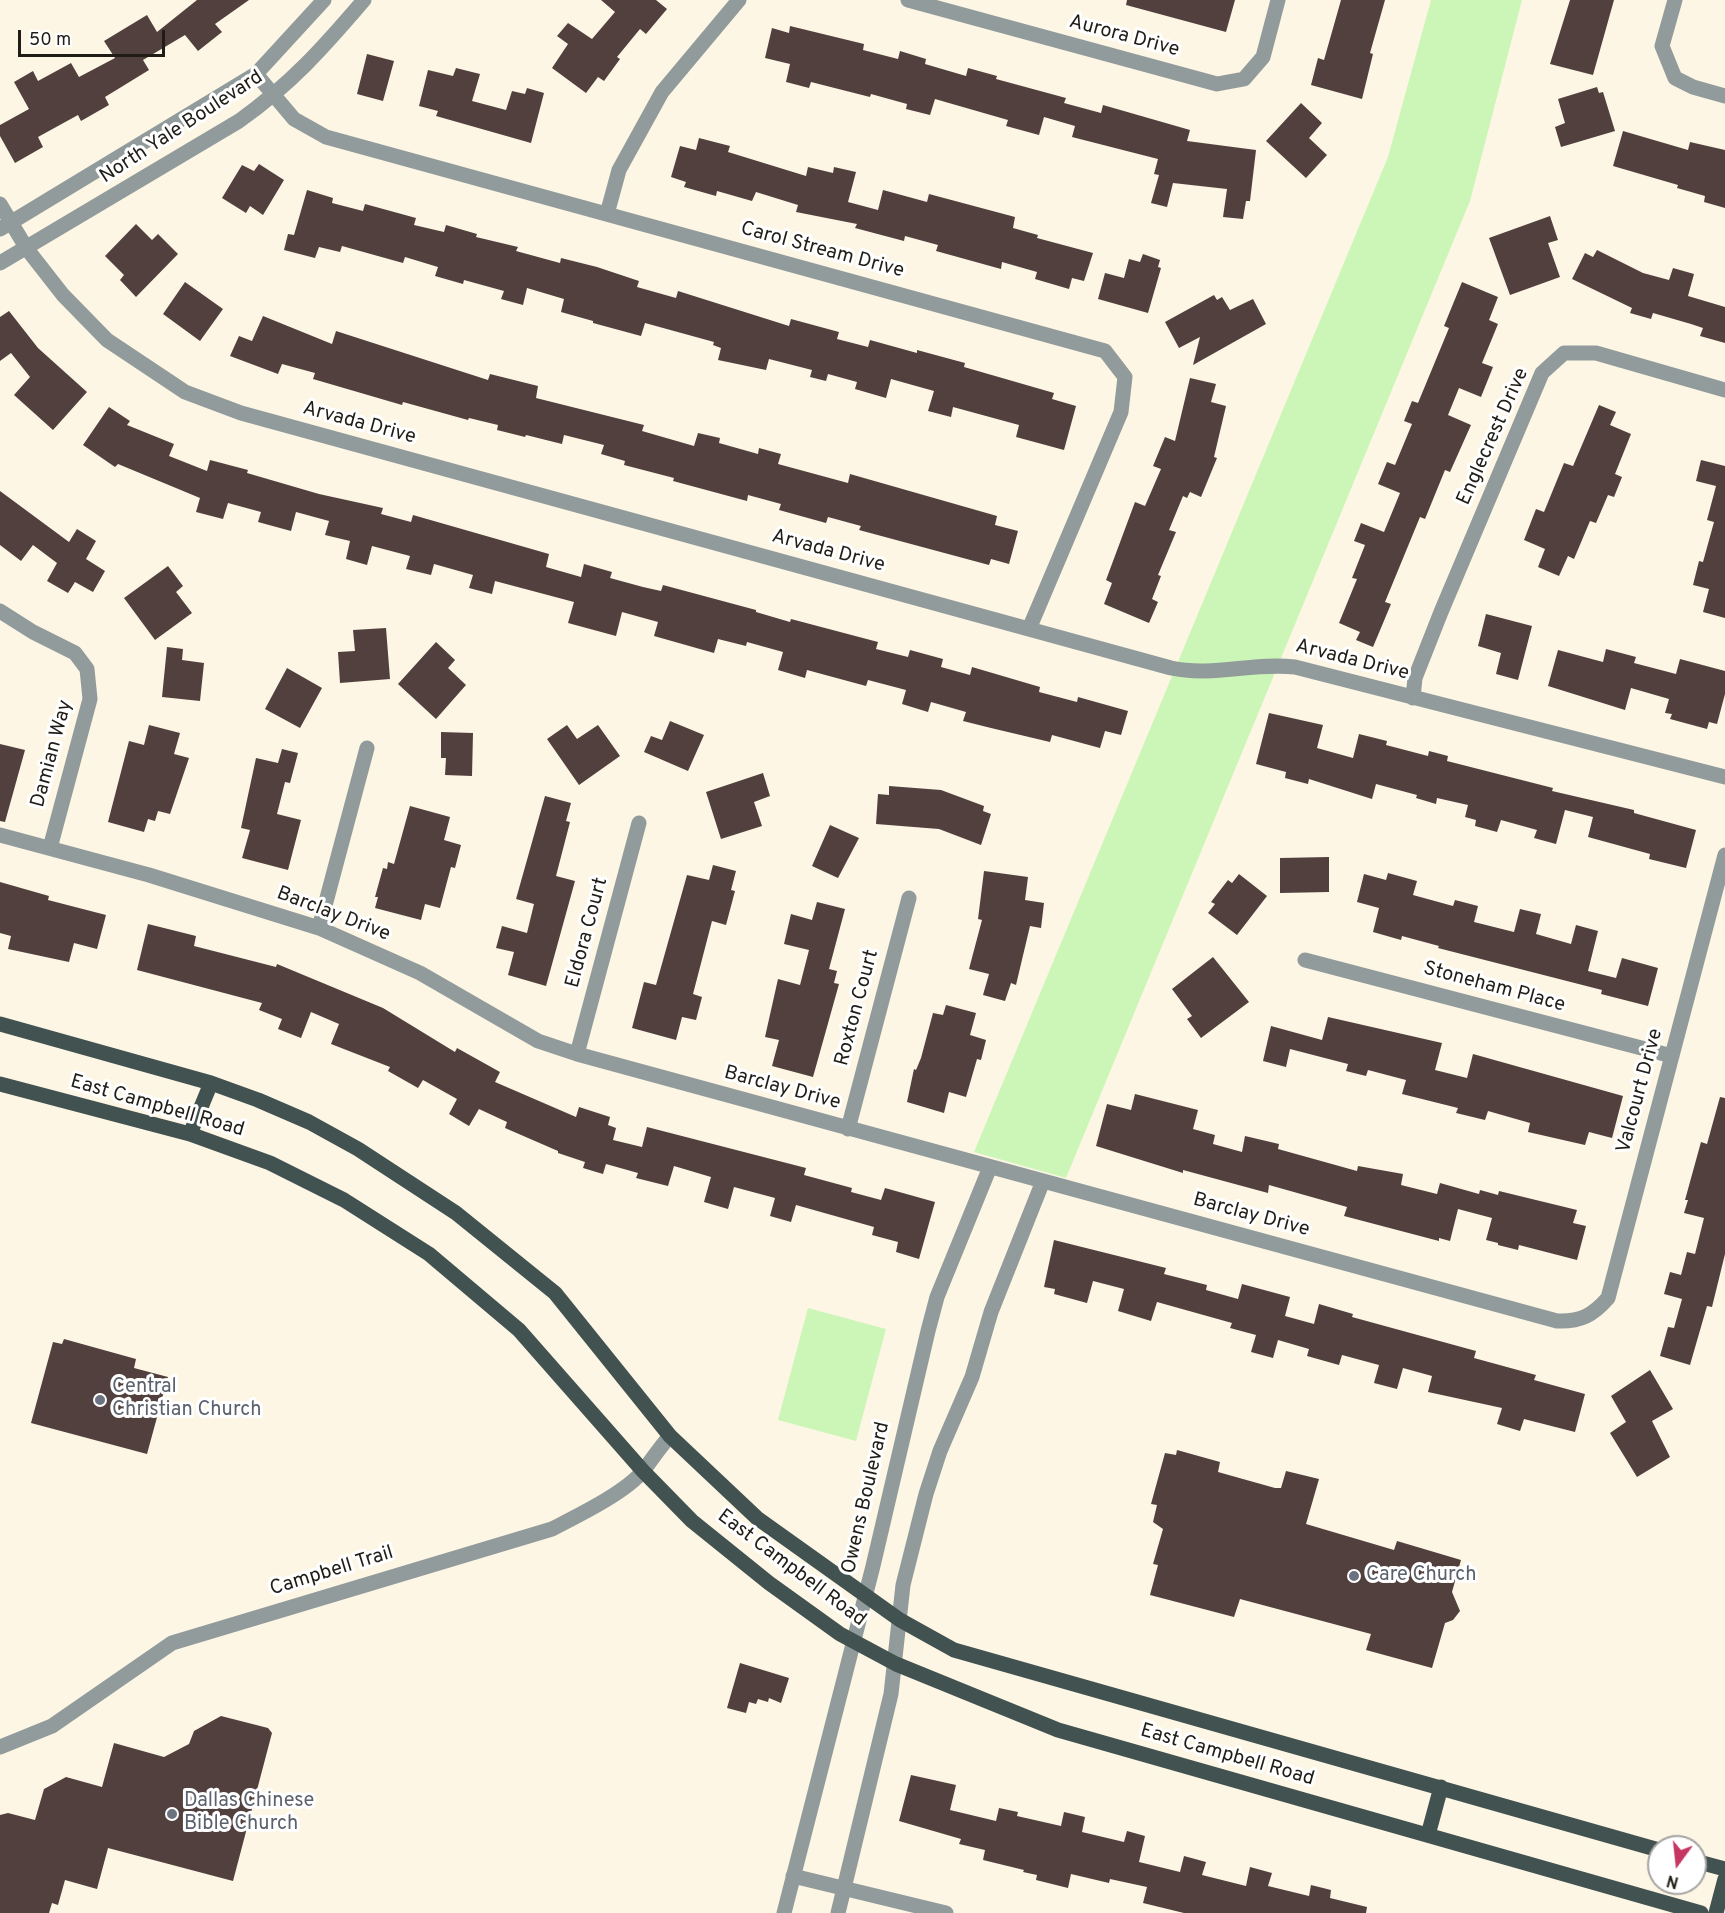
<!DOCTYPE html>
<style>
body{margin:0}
#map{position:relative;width:1725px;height:1913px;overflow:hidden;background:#fdf6e4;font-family:Overpass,sans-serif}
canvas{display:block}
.north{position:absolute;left:1647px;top:1835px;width:60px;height:60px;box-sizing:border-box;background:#fff;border:2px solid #a6a5a2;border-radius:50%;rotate:195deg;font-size:16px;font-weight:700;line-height:24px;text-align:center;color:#201d17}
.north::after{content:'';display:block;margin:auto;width:21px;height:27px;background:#c53762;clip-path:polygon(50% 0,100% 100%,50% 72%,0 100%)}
.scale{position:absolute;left:18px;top:30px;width:147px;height:27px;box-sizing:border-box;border:3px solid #201d17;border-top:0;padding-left:8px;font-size:18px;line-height:21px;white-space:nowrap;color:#201d17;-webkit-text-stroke:4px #fff;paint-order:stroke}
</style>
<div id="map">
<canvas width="1725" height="1913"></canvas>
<div class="north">N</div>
<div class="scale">50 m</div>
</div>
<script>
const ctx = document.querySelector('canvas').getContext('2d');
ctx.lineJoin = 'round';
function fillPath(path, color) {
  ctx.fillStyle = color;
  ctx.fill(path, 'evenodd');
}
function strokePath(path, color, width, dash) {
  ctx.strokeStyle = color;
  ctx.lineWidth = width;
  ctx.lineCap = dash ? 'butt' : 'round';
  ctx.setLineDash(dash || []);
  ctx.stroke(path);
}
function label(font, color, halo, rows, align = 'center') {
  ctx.font = font + ' Overpass,sans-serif';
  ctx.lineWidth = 6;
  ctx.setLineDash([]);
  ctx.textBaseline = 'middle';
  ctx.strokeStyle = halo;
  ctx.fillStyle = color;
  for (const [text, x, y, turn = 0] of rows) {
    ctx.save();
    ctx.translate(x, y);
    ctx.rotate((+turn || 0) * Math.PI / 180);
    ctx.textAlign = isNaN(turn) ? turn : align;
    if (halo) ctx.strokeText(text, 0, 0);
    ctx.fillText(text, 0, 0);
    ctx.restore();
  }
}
const green = new Path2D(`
 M1431,0H1522L1470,201L1066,1178L974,1152L1388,157Z
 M808,1308L886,1329L856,1441L778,1420Z`);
const building = new Path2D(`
 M197,0H249L215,24L222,32L198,51L185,35L143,60L149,70L105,97L109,105L81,121L78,115L38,137L43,147L15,163L0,136V125L29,109L14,82L33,71L38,81L71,63L79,77L115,58L104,41L147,15L157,32Z
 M601,0H656L667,9L646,34L640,29L617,57L620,59L604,81L598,77L586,93L552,68L568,44L557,36L568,23L592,39L615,12Z
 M1127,0H1235L1226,32L1126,5Z
 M1341,0H1385L1370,53L1373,54L1362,99L1311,85L1318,58L1324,60Z
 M1570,0H1614L1593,75L1550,64Z
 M790,26L864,44L863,50L898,59L900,51L926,59L925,64L966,76L968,68L997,76L996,79L1066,98L1064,103L1101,113L1103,105L1190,130L1187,141L1256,150L1250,201H1246L1243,219L1223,217L1227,189L1173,183L1167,207L1151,203L1159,175L1154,174L1158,159L1072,137L1075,126L1044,117L1039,135L1006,126L1008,120L935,99L930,115L906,109L907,104L871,94L870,97L811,82L809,88L786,82L790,64L765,58L772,28L789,33Z
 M367,54L394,61L383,101L357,94Z
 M456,68L480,74L472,101L506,110L512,91L525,94L527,88L544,93L531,143L436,116L438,111L419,106L428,70L453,76Z
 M1597,87L1599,93L1603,92L1615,131L1561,147L1555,127L1565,123L1558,99Z
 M1301,103L1322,123L1309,138L1327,155L1306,178L1266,141Z
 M1623,131L1688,150L1690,142L1725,150V208L1704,202L1705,196L1677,188L1678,185L1613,166Z
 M699,138L730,146L728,152L806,176L808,167L833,173L834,167L856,172L848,202L878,210L883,190L927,202L929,194L1015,217L1013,228L1038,235L1037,238L1093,253L1084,281L1072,278L1069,289L1035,279L1037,272L1002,262L1001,269L936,251L938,245L905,236L904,241L855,228L857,224L796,212L798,205L756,192L752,201L717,191L716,196L684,187L686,182L671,177L680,146L696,150Z
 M259,164L284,180L263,215L250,206L246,213L222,198L242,165L254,171Z
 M307,190L333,198L332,203L363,211L365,204L416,218L414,225L444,232L446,225L477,234L476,237L518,247L516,251L560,263L561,258L597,267L639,281L637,287L676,298L678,291L789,326L791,319L839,332L837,339L868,347L870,340L917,353V350L965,363L964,367L1054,393L1052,399L1076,406L1064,450L1016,437L1019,425L953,407L951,417L928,411L934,391L891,379L886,398L855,389L857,382L828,374L826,381L810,377L812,370L769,359L766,370L718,360L721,348L713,345L714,342L645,323L641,336L593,323V321L561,312L564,299L527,288L523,305L501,299L504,291L464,280L463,284L435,276L438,267L405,257L403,263L342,246L340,252L319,247L315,258L284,250L288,234L294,235Z
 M1550,216L1558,240L1548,243L1560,277L1510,295L1489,238Z
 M136,224L152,240L158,234L178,254L136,297L120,280L124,275L105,256Z
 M1597,250L1643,273L1669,280L1673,268L1694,274L1688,296L1725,307V343L1700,336L1703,328L1691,324L1653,313L1651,319L1630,313L1632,308L1572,279L1585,253L1593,257Z
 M1143,254L1160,260L1158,267L1161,268L1148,313L1098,299L1105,273L1124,278L1129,259L1140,262Z
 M185,282L223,309L200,341L163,314Z
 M1462,282L1498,297L1489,320L1498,324L1482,363L1493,367L1481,397L1459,388L1448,415L1471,425L1450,472L1445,470L1425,519L1420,517L1385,602L1391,604L1373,647L1356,640L1360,632L1339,623L1357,579L1352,578L1365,545L1354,541L1361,523L1384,532L1400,493L1378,484L1387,462L1395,465L1412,424L1404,421L1412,401L1418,403L1449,328L1444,326Z
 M1214,295L1217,300L1222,297L1230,310L1253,299L1266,324L1193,365L1200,337L1179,348L1165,322Z
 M9,311L38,348L87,392L53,430L14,395L30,377L11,353L0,361V317Z
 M263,316L332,344L336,331L488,380L490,374L538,386L536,398L644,425L642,431L694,446L698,433L720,438L719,443L758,454L759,448L781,454L778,464L848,483L850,474L997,516L995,525L1018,531L1009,564L991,559L989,565L859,530L861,526L828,517L826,523L779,510L781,504L748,495L747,501L673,481L674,478L624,465L625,461L601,454L604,445L564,435L562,444L526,435L525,437L497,430L498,425L469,418L468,420L403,402L402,405L313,379L315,373L282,364L278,374L230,356L239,336L252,341Z
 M1190,378L1216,384L1211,402L1226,406L1214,457L1217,458L1201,497L1190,492L1187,498L1183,496L1169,530L1176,532L1158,575L1161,576L1152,599L1158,602L1149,623L1104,604L1112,583L1106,580L1135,502L1145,506L1161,469L1153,466L1165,437L1175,441Z
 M1599,405L1616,412L1610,425L1631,434L1615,474L1622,477L1614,497L1608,495L1596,523L1590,521L1574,559L1568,556L1559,576L1538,567L1545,549L1524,540L1536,509L1544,512L1564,463L1573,466Z
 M109,407L130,421L127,425L174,444L169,456L207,471L210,460L248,470L247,473L319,494L383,508L381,514L411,522L413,515L549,554L546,567L581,577L584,564L612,572L610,578L643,587L661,591L663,585L756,610V612L790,622L791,619L878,642L876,649L908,657L910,650L943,659L941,667L970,675L972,667L1040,687L1039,692L1077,702L1078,697L1128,711L1121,735L1105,731L1100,748L1052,735L1050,742L991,728L963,721L966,712L931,702L928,712L902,704L906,690L868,680L866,686L807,670L805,678L778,670L783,652L747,642L746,646L718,639L714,653L654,636L658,622L622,612L616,636L568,623L574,602L495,581L492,594L469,588L473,575L434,564L431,575L406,569L410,556L372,546L367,565L346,559L350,541L325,535L329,521L296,512L291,531L258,522L261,512L228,503L223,519L196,512L200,498L118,464L115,467L83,445Z
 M1701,460L1725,466V618L1703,612L1709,589L1693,585L1699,561L1703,562L1714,522L1707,520L1716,486L1696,481Z
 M0,491L69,542L77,529L96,541L86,559L105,571L93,592L75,582L68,593L47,581L57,563L33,545L21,561L0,545Z
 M168,566L183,586L176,592L192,613L155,640L124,598Z
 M1486,614L1532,626L1518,680L1496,674L1501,653L1478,646Z
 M386,628L390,679L340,683L338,652L355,651L353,630Z
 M436,642L455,660L448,668L466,685L436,719L398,684Z
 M167,647L183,649L182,660L204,663L200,701L162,697Z
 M1606,649L1636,657L1634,663L1676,674L1680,659L1725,671V694L1717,724L1709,722L1707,729L1670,719L1672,714L1665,713L1669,699L1631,688L1625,710L1548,686L1558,650L1603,662Z
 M287,668L322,688L300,728L265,709Z
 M1269,713L1323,725L1317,748L1353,758L1359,734L1387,741L1386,745L1428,756L1429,751L1448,756L1447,761L1553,788L1552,791L1634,810V813L1696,830L1686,868L1649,859L1650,854L1588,837L1593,817L1565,810L1556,844L1534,838L1537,830L1501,820L1497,832L1475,826L1476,820L1465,817L1468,805L1437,798L1436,804L1416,798L1417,795L1376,784L1372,799L1309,779L1308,784L1285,778L1286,772L1256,764Z
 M670,721L704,735L688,771L644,752L651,736L662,740Z
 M149,725L180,733L174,754L189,758L170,814L158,811L155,821L148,819L144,832L108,822L129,741L144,745Z
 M567,725L577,739L598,725L620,756L579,785L547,739Z
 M441,732L473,733L472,776L445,775L446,758H441Z
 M0,744L25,750L5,822L0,821Z
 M282,749L298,753L290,783L285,782L277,814L301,820L288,870L242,858L250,830L241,828L256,758L278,763Z
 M763,773L770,796L754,802L762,826L721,839L706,792Z
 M889,786L941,790L984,806L983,811L991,814L981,845L939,829L876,824L878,794L889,795Z
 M545,796L571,803L566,821L570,822L556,876L575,881L546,986L508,975L514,952L496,948L502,926L527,933L534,904L516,899Z
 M410,806L450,817L444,840L461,845L455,868L451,867L440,908L425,904L421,920L375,908L378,897H375L383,868L387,869L388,862L394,864Z
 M830,825L859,838L838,878L812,866Z
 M1329,857V892L1280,893V858Z
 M713,865L736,871L731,890L735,891L726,925L712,921L693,994L702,997L696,1020L682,1017L676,1040L632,1028L644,982L656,985L687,875L709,880Z
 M984,871L1028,877L1025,900L1044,903L1041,928L1030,926L1016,985L1011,983L1005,1001L983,995L989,974L969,969L982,920L978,919Z
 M1388,873L1417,881L1413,895L1453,906L1455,900L1478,906L1474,922L1514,932L1520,909L1541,914L1536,934L1571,944L1576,925L1598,931L1588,971L1616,978L1622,958L1658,968L1648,1006L1601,994L1602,990L1438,948L1439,946L1402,936L1401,940L1373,932L1379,908L1357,902L1364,874L1386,880Z
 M1239,874L1267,896L1237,935L1208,913L1215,904L1211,902L1228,880L1232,883Z
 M0,882L49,896L48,900L106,915L97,949L74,943L69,962L8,949L11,936L0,933Z
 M817,902L845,909L829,969L837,971L834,983L839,984L813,1077L772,1066L779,1040L765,1037L778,979L800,985L809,950L784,944L791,914L812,920Z
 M148,924L196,936L194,946L276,967L277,964L383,1008L455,1052L457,1048L500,1072L495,1082L576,1117L579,1107L610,1117L608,1125L616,1128L613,1140L642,1147L647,1127L806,1168L804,1175L852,1188L851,1192L881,1200L885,1188L935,1202L919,1259L896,1252L898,1242L872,1235L874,1227L796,1205L791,1222L770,1216L775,1198L734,1187L728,1209L704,1202L711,1177L674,1166L668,1186L636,1178L638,1173L606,1164L603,1174L583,1168L585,1162L558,1153V1151L505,1128L507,1122L479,1109L469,1126L449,1114L457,1099L423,1080L418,1088L388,1071L390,1067L331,1044L339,1024L311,1012L301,1038L278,1029L282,1019L259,1010L262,1003L137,970Z
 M1213,957L1249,1002L1201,1038L1187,1019L1192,1016L1172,989Z
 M946,1005L976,1013L970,1035L986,1040L981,1060L977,1059L966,1097L949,1092L944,1113L907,1102L914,1069L916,1070L921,1058L933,1013L943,1015Z
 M1328,1017L1442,1043L1435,1070L1467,1078L1473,1054L1623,1096L1612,1138L1589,1132L1585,1145L1528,1132L1530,1123L1488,1111L1485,1120L1456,1113L1458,1108L1402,1094L1406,1080L1368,1070L1366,1076L1346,1071L1348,1064L1290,1049L1286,1067L1263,1061L1271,1026L1322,1040Z
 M1135,1094L1198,1110L1193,1129L1215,1135L1213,1144L1242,1152L1245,1136L1279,1144L1278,1149L1357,1171L1358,1166L1403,1174L1401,1185L1437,1194L1440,1183L1479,1194L1480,1190L1498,1195L1499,1191L1577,1210L1573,1223L1586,1226L1577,1260L1519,1245L1518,1250L1498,1245V1243L1486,1240L1492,1218L1458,1209L1450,1241L1439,1238V1241L1344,1216L1347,1207L1269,1185L1268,1193L1183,1170V1173L1096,1146L1107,1104L1131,1110Z
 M1720,1097L1725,1098V1254L1712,1307L1707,1306L1690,1365L1660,1356L1668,1327L1674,1328L1682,1299L1664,1294L1670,1272L1681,1275L1687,1252L1695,1254L1704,1218L1684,1213L1688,1200H1685L1701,1142L1707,1144Z
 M1054,1240L1166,1268L1164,1274L1207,1285L1206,1290L1238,1299L1242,1284L1290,1297L1285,1316L1314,1324L1319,1304L1353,1314L1352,1317L1476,1351L1474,1358L1536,1375L1534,1380L1585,1394L1575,1432L1524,1419L1520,1431L1497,1424L1502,1408L1428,1392L1432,1376L1403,1368L1397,1389L1374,1383L1379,1365L1342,1355L1339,1365L1307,1356L1309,1349L1278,1340L1273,1358L1251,1352L1256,1335L1230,1328L1232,1323L1157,1302L1151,1321L1118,1311L1124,1289L1093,1281L1087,1303L1054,1294L1055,1289L1044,1287Z
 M64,1339L136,1359L134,1368L168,1377L147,1454L31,1423L53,1342L62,1344Z
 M1650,1370L1673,1409L1652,1421L1670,1457L1637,1477L1610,1433L1626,1422L1611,1396Z
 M1177,1450L1220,1462L1218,1472L1275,1488H1281L1286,1471L1319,1479L1306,1524L1394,1550L1397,1541L1461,1560L1452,1592L1460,1611L1453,1620L1445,1623L1432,1668L1366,1650L1371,1634L1240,1599L1234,1617L1150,1595L1158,1565L1153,1564L1163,1529L1153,1522L1157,1505L1151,1504L1165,1453L1176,1455Z
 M740,1663L789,1678L781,1703L769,1698L768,1702L758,1699L756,1704L749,1702L746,1713L727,1708Z
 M221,1716L268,1728L272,1733L233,1881L108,1848L97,1889L65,1880L58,1905L52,1903L49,1913H0V1815L8,1813L35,1820L44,1789L66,1777L102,1787L114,1743L164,1757L189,1744L194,1731Z
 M911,1775L956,1785L950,1810L996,1821L999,1808L1018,1812L1017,1816L1061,1826L1064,1812L1085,1817L1082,1832L1124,1842L1127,1831L1145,1836L1139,1862L1180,1872L1184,1856L1206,1862L1202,1875L1246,1886L1250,1867L1272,1873L1268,1886L1309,1896L1311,1885L1331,1890L1330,1898L1367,1907L1366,1913H1184L1143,1903L1147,1887L1110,1879L1109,1883L1071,1874L1068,1888L1036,1880L1037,1875L1023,1872L1024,1870L983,1860L985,1850L959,1844L961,1839L899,1821Z`);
const minor = new Path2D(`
 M908,0L1217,84L1244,79L1263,57L1278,0
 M1675,0L1662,46L1675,78L1693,87L1725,96
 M256,74L294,119L326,137L1105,351L1125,377L1121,412L1029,629
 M0,204L27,249L63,295L107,340L185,392L241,413L1171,668C1213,677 1253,662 1295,667L1725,777
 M607,214L619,170L662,92L739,0
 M0,229L256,74L324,0
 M0,263L239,121C291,84 323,48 364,0
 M0,611L33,632L75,653L87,669L90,699L50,848
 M1413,698L1415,678L1441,612L1542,373L1564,353H1596L1725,390
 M0,835L149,875L319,928L420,973L538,1041L577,1054L1557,1321C1581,1322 1593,1315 1608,1298L1725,855
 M319,928L367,748
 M1305,960L1672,1056
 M577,1054L639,823
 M848,1129L909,898
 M0,1747L52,1726L172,1643L552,1529C579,1515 625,1493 644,1470C653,1458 660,1447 670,1436
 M793,1876L946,1913
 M784,1913L873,1566L928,1331L937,1297L990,1167
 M838,1913L891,1694L903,1585L926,1494L940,1451L972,1377L991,1312L1043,1181`);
const major = new Path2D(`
 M0,1024L211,1083L258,1100L309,1122L358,1149L456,1213L555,1293L670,1436L757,1518L900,1620L954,1650L1659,1850
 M0,1084L190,1134L270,1163L344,1200L429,1254L519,1330L643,1471L692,1521L769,1583L840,1634L896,1664L1058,1730L1701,1913
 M190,1134L211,1083
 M1428,1835L1441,1787
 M1695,1861L1725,1869
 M1716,1913L1725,1879`);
const markers = [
 [100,1400,6,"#6b7280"],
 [1354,1576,6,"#6b7280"],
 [172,1814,6,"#6b7280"]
];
const streetNames = [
 ["Aurora Drive",1124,37,15],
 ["North Yale Boulevard",182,128,-33],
 ["Carol Stream Drive",822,251,15],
 ["Arvada Drive",359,424,15],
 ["Englecrest Drive",1494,437,-66],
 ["Arvada Drive",828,552,15],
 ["Arvada Drive",1352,661,14],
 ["Damian Way",53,754,-75],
 ["Barclay Drive",333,915,21],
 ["Eldora Court",588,933,-75],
 ["Stoneham Place",1494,988,15],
 ["Roxton Court",858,1008,-75],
 ["Barclay Drive",782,1089,15],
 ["Valcourt Drive",1641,1091,-75],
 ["East Campbell Road",157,1107,16],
 ["Barclay Drive",1251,1216,15],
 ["Owens Boulevard",867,1498,-77],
 ["East Campbell Road",791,1569,37],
 ["Campbell Trail",332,1572,-17],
 ["East Campbell Road",1227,1756,16]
];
const worshipNames = [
 ["Central",112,1388],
 ["Christian Church",112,1411],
 ["Care Church",1366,1576],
 ["Dallas Chinese",184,1802],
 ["Bible Church",184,1825]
];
fillPath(green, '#ccf6b7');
fillPath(building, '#52403f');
strokePath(minor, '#919b9b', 15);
strokePath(major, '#415251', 15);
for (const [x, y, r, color] of markers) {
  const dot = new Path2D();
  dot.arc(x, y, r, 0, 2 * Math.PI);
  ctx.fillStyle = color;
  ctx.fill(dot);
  strokePath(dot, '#fff', 2);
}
label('20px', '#201d17', '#fff', streetNames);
label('20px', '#5b616d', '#fff', worshipNames, 'left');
</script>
